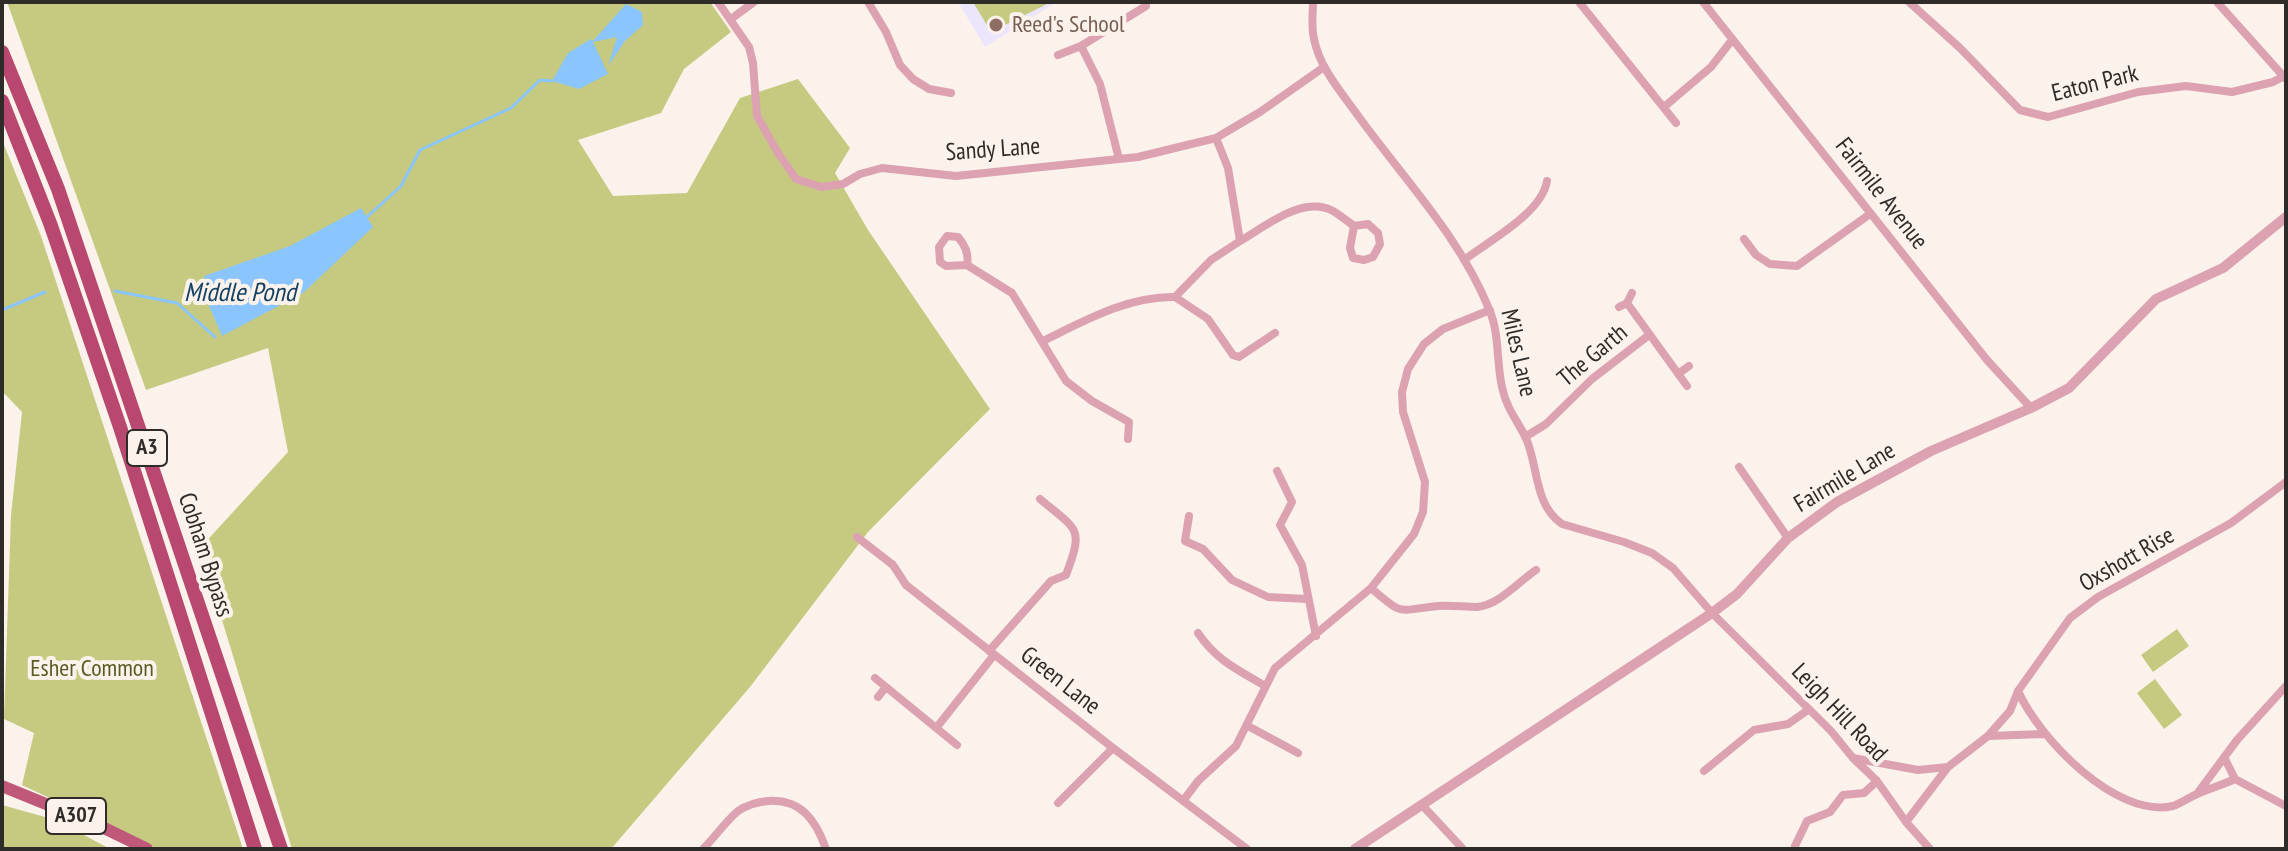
<!DOCTYPE html>
<style>
body{margin:0}
#map{position:relative;width:2288px;height:851px;overflow:hidden;background:#fbf2eb;font-family:"PT Sans Narrow",sans-serif}
canvas{display:block}
.frame{position:absolute;inset:0;border:4px solid #2e2b29;pointer-events:none}
</style>
<div id="map">
<canvas width="2288" height="851"></canvas>
<div class="frame"></div>
</div>
<script>
const ctx = document.querySelector('canvas').getContext('2d');
ctx.lineJoin = 'round';
function fillPath(path, color) {
  ctx.fillStyle = color;
  ctx.fill(path, 'evenodd');
}
function strokePath(path, color, width, dash) {
  ctx.strokeStyle = color;
  ctx.lineWidth = width;
  ctx.lineCap = dash ? 'butt' : 'round';
  ctx.setLineDash(dash || []);
  ctx.stroke(path);
}
function label(font, color, halo, rows, align = 'center') {
  ctx.font = font + ' "PT Sans Narrow",sans-serif';
  ctx.lineWidth = 8;
  ctx.setLineDash([]);
  ctx.textBaseline = 'middle';
  ctx.strokeStyle = halo;
  ctx.fillStyle = color;
  for (const [text, x, y, turn = 0] of rows) {
    ctx.save();
    ctx.translate(x, y);
    ctx.rotate((+turn || 0) * Math.PI / 180);
    ctx.textAlign = isNaN(turn) ? turn : align;
    if (halo) ctx.strokeText(text, 0, 0);
    ctx.fillText(text, 0, 0);
    ctx.restore();
  }
}
const education = new Path2D(`
 M958,2H1057L985,47Z`);
const green = new Path2D(`
 M7,2H710L731,32L684,69L661,113L578,140L613,196L687,193L740,98L798,79L850,148L835,173L868,230L990,409L868,532L750,687L611,849H292L200,548L288,452L268,348L146,390Z
 M973,2H1051L991,32Z
 M2,140L41,236L243,849H158L22,785L34,733L4,719L11,515L22,412L2,391Z
 M2177,629L2189,646L2153,672L2141,655Z
 M2155,679L2182,715L2164,729L2137,693Z
 M2,805L56,820L110,849H2Z`);
const water = new Path2D(`
 M626,4L642,12L643,25L625,41L608,66L617,37L593,42L608,74L579,89L552,81L568,53L591,39L593,41Z
 M361,208L373,227L303,293L222,336L209,306L204,276L290,246Z`);
const stream = new Path2D(`
 M367,217L401,186L420,150L511,108L540,80L552,81
 M115,291L177,303L215,337
 M2,310L45,292`);
const minor = new Path2D(`
 M718,2L749,47L753,63L757,116L778,153L796,179L821,187L843,184L860,174L882,168L956,176L1138,157L1216,138L1260,112L1324,67
 M868,2L886,32L900,65L913,79L929,89L951,93
 M1313,2C1313,14 1311,27 1314,39C1320,69 1342,93 1359,117C1404,179 1460,237 1489,309C1500,334 1496,361 1502,387C1506,407 1516,419 1525,436C1539,465 1533,504 1562,524L1624,542L1652,553L1673,568L1712,613L1831,731L1853,758L1877,781L1906,822L1930,849
 M1579,2L1676,123
 M1703,2L1987,360L2031,408
 M1909,2L1960,48L2020,110L2048,117L2138,92L2186,86L2232,92L2273,82L2284,76
 M2217,2L2285,78
 M731,19L754,2
 M1081,46L1100,84L1119,159
 M1058,55L1081,46L1146,6L1145,2
 M1664,107L1711,67L1732,40
 M1744,239L1756,255L1770,264L1797,266L1870,214
 M1240,241C1266,226 1303,195 1333,211C1340,215 1347,221 1354,226L1368,224L1378,233L1380,244L1373,257L1364,260L1353,258L1350,248L1354,226
 M1464,260C1489,241 1542,213 1547,181
 M967,265C969,255 965,245 958,237L947,236L939,247L940,262L946,266L967,265L1012,293L1066,381L1092,401L1129,422L1128,439
 M1175,297L1208,319L1233,355L1239,357L1275,333
 M1627,303L1687,386
 M1619,307L1627,303L1632,293
 M1043,341C1084,321 1128,296 1175,297L1211,260L1240,241L1228,168L1216,138
 M1678,374L1689,366
 M1525,437L1546,424L1592,379L1649,335
 M1739,467L1788,538
 M1277,471L1292,502L1280,525L1302,565L1316,636
 M1189,516L1185,541L1203,549L1232,580L1268,597L1307,599
 M857,537L893,565L906,585L1113,748L1247,849
 M1371,588C1404,617 1397,610 1438,606C1451,605 1464,607 1477,607C1499,605 1518,582 1536,570
 M1198,633C1217,661 1237,669 1265,686
 M989,651L1051,581L1066,575C1084,527 1078,531 1040,499
 M875,678L957,745
 M2018,691C2039,738 2116,819 2173,806C2180,804 2188,798 2195,795C2208,789 2222,785 2235,779L2286,806
 M878,697L886,687
 M1248,726L1298,753
 M937,727L994,655
 M1988,736L2044,734
 M2224,757L2235,779
 M1853,758L1918,770L1948,767L1988,736L2010,711L2018,691L2070,618L2098,597L2231,523L2286,482
 M1704,771L1754,730L1788,724L1808,710
 M2197,794L2237,740L2286,686
 M1183,801L1198,781L1236,746L1275,668L1371,588L1414,534L1423,512L1425,482L1403,412L1402,392L1408,369L1424,344L1443,329L1490,310
 M1058,803L1113,748
 M1422,805L1463,849
 M1906,822L1948,767
 M1795,846L1807,821L1830,812L1843,795L1864,793L1877,781
 M703,849C715,837 725,822 738,811C747,805 757,802 768,801C801,799 816,820 826,849`);
const tertiary = new Path2D(`
 M1355,849L1712,613L1737,594L1788,538L1837,502L1931,451L2031,408L2069,388L2156,299L2223,268L2286,217`);
const primary = new Path2D(`
 M2,786L100,826L147,849`);
const trunk = new Path2D(`
 M2,52L58,189L281,849
 M2,101L50,223L120,427L255,849`);
const markers = [
 [996,25,8,"#8d6e63"]
];
const shields = [
 [147,448,40],
 [76,816,60]
];
const shieldNames = [
 ["A3",147,448],
 ["A307",76,816]
];
const educationNames = [
 ["Reed's School",1012,25]
];
const streetNames = [
 ["Eaton Park",2095,84,-14],
 ["Sandy Lane",993,150,-4],
 ["Fairmile Avenue",1881,194,52],
 ["Miles Lane",1518,353,77],
 ["The Garth",1593,356,-40],
 ["Fairmile Lane",1845,478,-31],
 ["Cobham Bypass",205,555,72],
 ["Oxshott Rise",2127,560,-30],
 ["Green Lane",1060,681,38],
 ["Leigh Hill Road",1839,713,46]
];
const parkNames = [
 ["Esher Common",92,669]
];
const waterNames = [
 ["Middle Pond",240,294]
];
fillPath(education, '#ece6fc');
fillPath(green, '#c6ca80');
fillPath(water, '#8ac6fd');
strokePath(stream, '#8ac6fd', 3);
strokePath(minor, '#dca2b1', 8);
strokePath(tertiary, '#dca2b1', 10);
strokePath(primary, '#bf5879', 12);
strokePath(trunk, '#b8486f', 14);
for (const [x, y, r, color] of markers) {
  const dot = new Path2D();
  dot.arc(x, y, r, 0, 2 * Math.PI);
  ctx.fillStyle = color;
  ctx.fill(dot);
  strokePath(dot, '#fbf2eb', 3);
}
for (const [x, y, w] of shields) {
  const box = new Path2D();
  box.roundRect(x - w / 2, y - 18, w, 36, 6);
  ctx.fillStyle = '#fbf2eb';
  ctx.fill(box);
  strokePath(box, '#2e2b29', 2);
}
label('bold 22px', '#2e2b29', null, shieldNames);
label('24px', '#785e54', '#fbf2eb', educationNames, 'left');
label('24px', '#2e2b29', '#fbf2eb', streetNames);
label('24px', '#595b23', '#fbf2eb', parkNames);
label('italic 26px', '#154164', '#fbf2eb', waterNames);
</script>
